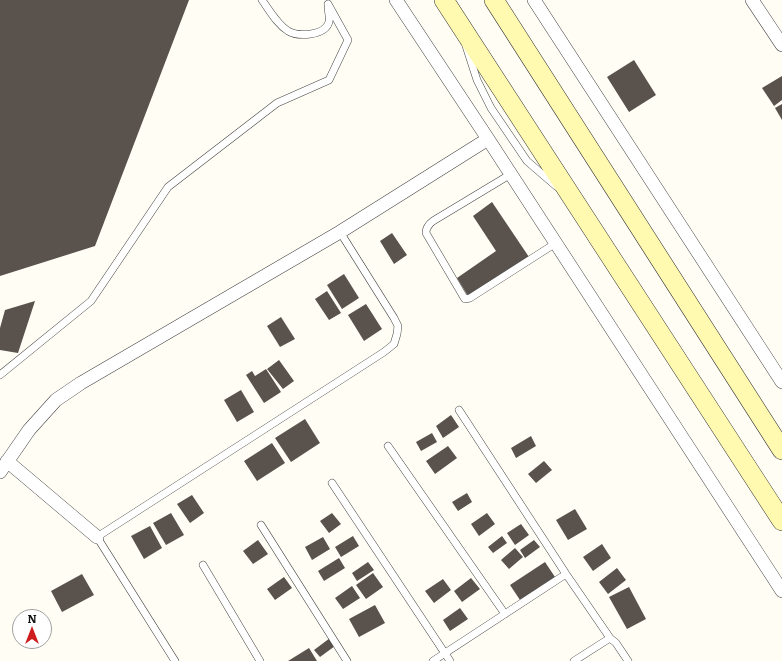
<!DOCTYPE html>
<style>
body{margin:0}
#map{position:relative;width:782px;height:661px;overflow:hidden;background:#fffdf4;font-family:Literata,serif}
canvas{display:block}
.north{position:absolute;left:12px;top:609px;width:40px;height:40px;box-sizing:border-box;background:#fff;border:1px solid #a0a0a0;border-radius:50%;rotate:0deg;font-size:11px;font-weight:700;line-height:16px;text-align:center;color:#111}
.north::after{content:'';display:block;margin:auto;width:14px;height:18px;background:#ce1d1c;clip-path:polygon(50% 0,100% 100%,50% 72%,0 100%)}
</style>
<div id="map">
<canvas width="782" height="661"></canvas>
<div class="north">N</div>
</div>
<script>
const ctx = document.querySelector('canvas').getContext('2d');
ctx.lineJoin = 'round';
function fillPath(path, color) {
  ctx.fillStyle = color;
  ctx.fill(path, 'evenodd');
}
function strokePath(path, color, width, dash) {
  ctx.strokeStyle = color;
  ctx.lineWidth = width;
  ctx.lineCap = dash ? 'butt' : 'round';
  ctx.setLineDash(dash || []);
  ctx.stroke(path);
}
const building = new Path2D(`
 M0,0H189L95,246L0,276Z
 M634,60L656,95L629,112L607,77Z
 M782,76V100L774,106L762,88Z
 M782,104V120L775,108Z
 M492,202L529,257L468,296L457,278L496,251L473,216Z
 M392,233L407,255L394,264L380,241Z
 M344,274L359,298L342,309L327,285Z
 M327,291L341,313L329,320L315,299Z
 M35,301L18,353L0,350V328L5,310Z
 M366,304L382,329L364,341L348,315Z
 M281,317L295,339L280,347L267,326Z
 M279,360L294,381L283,389L267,369Z
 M266,369L281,392L264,403L246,375L252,371L255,376Z
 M241,390L254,412L237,422L224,400Z
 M451,415L459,427L443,438L436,426Z
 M305,419L320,443L291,462L275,438Z
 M432,433L437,442L421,451L416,442Z
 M531,436L536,446L516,458L511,448Z
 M272,443L285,463L257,481L244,461Z
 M448,446L457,458L435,474L426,461Z
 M544,461L552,470L536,483L528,474Z
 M467,493L472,502L458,511L452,502Z
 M192,495L204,513L190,523L177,504Z
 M575,509L587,529L568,540L556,520Z
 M171,513L184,535L166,545L153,523Z
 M332,513L341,524L329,533L320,521Z
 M487,513L495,524L479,536L471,524Z
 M521,524L529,535L515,545L507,533Z
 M150,526L162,548L144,559L131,536Z
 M353,536L359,546L341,557L335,547Z
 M502,536L507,543L493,553L488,547Z
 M323,537L330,549L312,560L305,547Z
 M258,540L268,554L253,564L243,551Z
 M534,540L540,547L525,558L520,550Z
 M602,544L611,558L593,571L583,557Z
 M515,548L523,557L509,569L501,560Z
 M339,558L345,568L324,581L318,571Z
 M368,562L374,570L357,581L352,573Z
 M545,562L555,577L520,600L510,585Z
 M617,568L626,580L608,594L599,582Z
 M373,573L383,587L366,599L356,585Z
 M82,574L94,595L62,612L51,591Z
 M284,577L292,588L275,600L267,589Z
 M471,578L480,589L462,602L454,591Z
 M443,579L451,590L434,603L425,591Z
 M352,586L360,598L343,609L335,598Z
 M629,587L646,619L627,629L609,597Z
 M375,605L385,623L359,637L349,619Z
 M460,608L468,619L450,631L443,620Z
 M330,638L335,646L320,657L314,650Z
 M309,648L317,661H288Z`);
const lane = new Path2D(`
 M262,0C270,11 277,24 288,31C298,37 325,36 329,22C330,17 328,11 328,6
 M466,46L477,80L491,108L527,161L556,186
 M511,174L433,221C429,224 426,227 426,233L463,296L465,299L470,298L556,243
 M0,375L91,301L168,187L277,103L329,80L348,40L328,4
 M459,410L566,574L610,638L616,643L628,661
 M388,446L505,614
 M332,483L450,661
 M261,525L347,661
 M203,565L260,661
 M175,661L97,537L384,352L394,344L397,334L398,326L394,318L340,232
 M433,661L566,574
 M574,661L610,638`);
const street = new Path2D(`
 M396,0L488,139L782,591
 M534,0L782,382
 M752,0L782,45
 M7,461L97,537
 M0,472L29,430L56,400L81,383L340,232L488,139`);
const secondary = new Path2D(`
 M444,0L782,521
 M494,0L782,450`);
fillPath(building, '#5a524c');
strokePath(lane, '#444', 8);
strokePath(street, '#444', 14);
strokePath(secondary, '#333', 20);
strokePath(lane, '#fff', 7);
strokePath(street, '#fff', 13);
strokePath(secondary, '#fffaaf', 19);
</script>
